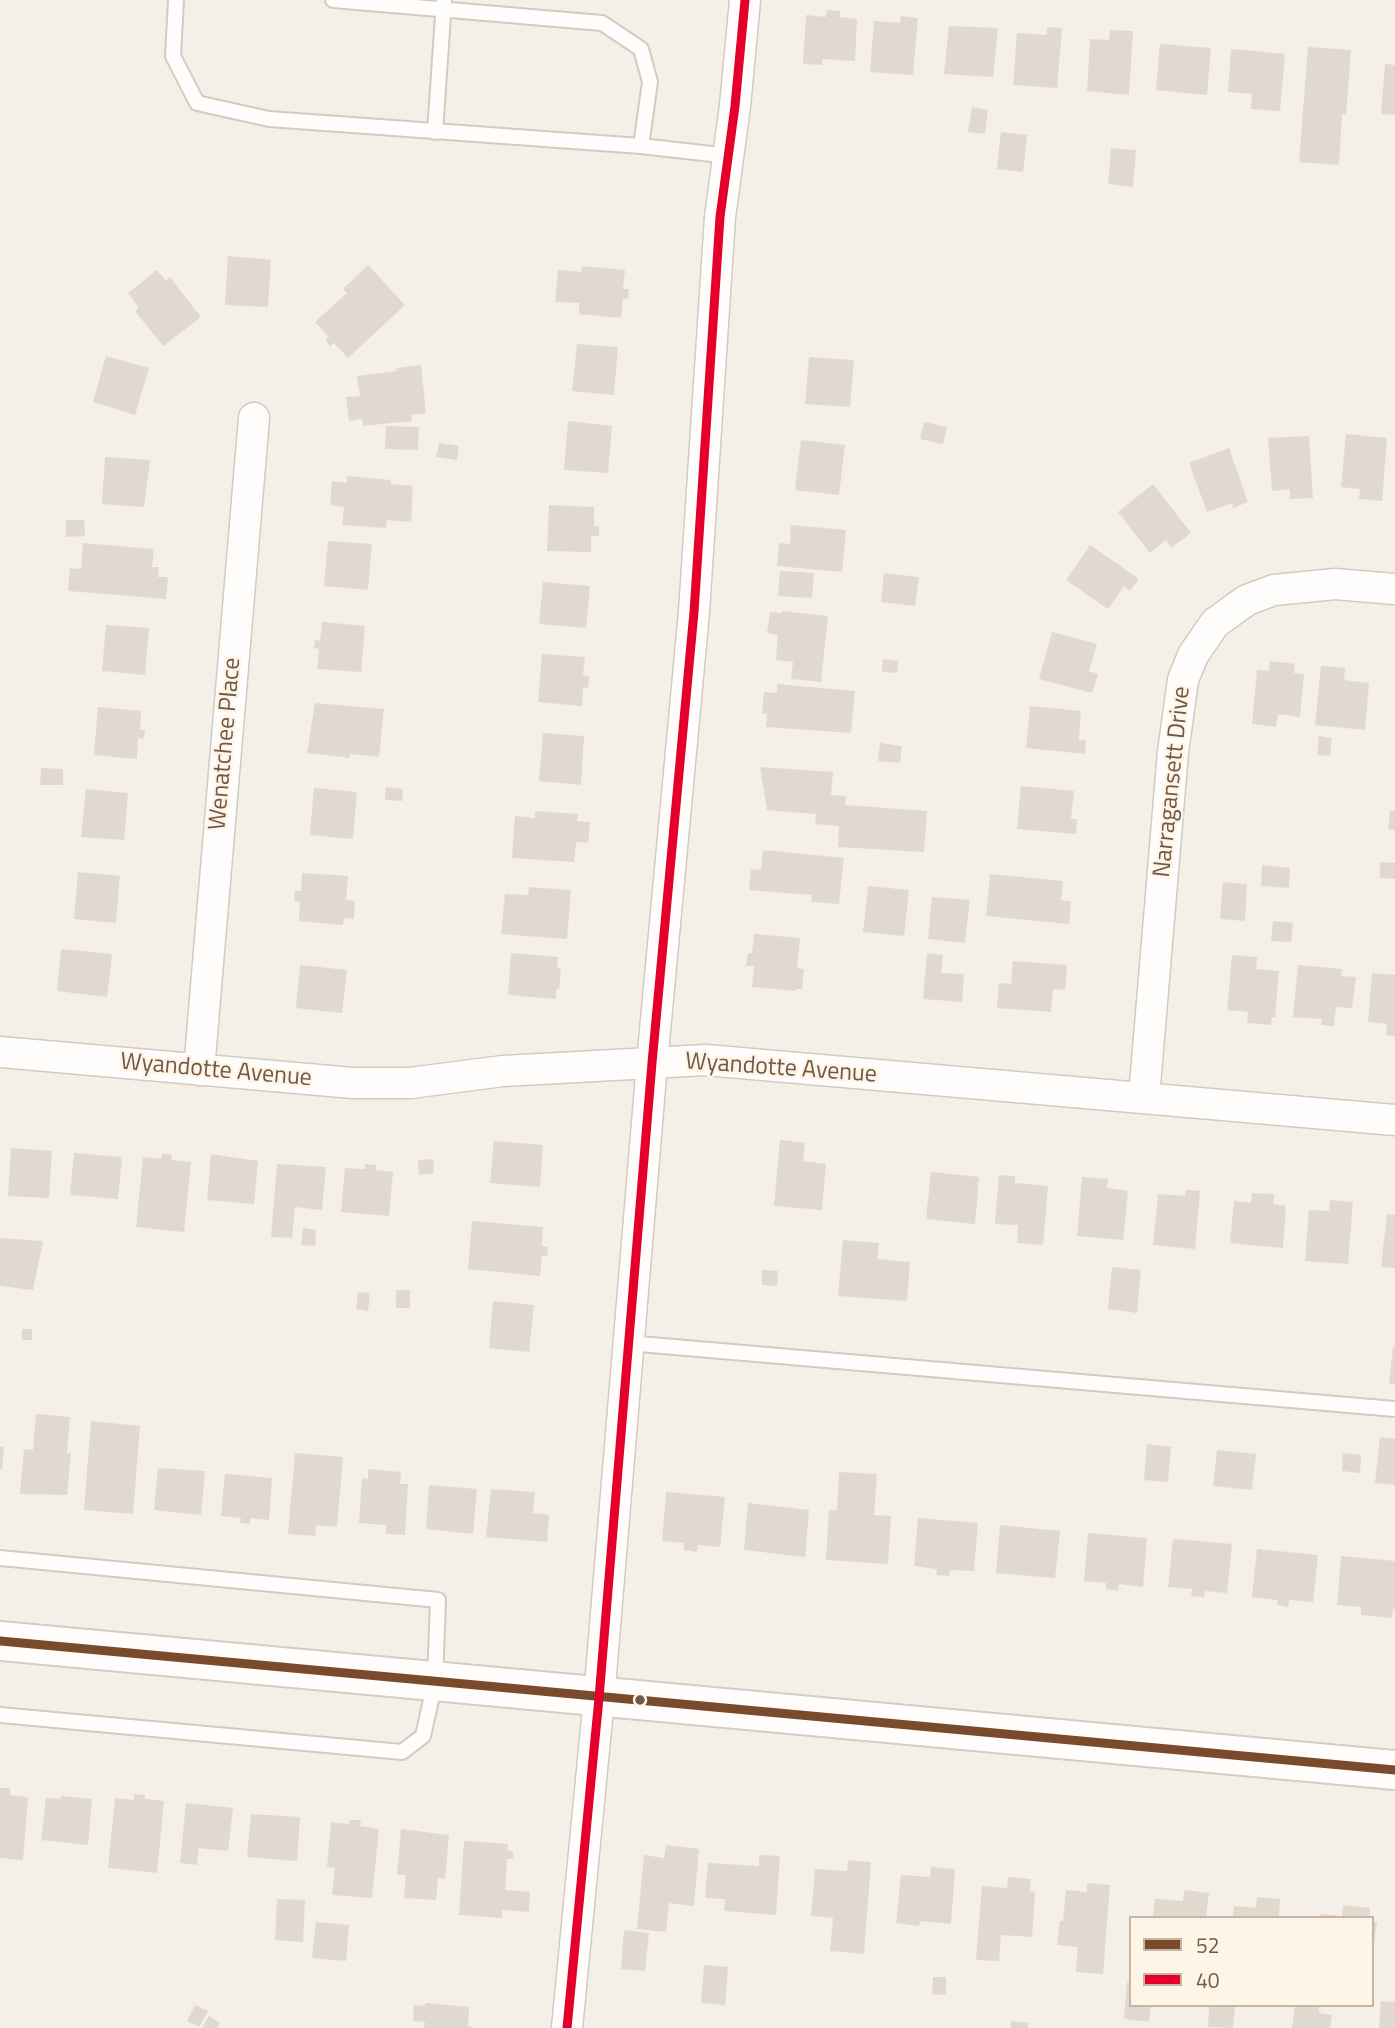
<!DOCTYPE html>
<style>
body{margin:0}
#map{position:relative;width:1395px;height:2028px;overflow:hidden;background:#f5f0e7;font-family:"Titillium Web",sans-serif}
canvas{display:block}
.legend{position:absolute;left:1129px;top:1916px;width:245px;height:91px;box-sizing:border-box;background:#fef5e6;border:2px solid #c5b6a7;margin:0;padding:9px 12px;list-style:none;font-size:21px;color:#705849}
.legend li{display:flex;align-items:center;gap:14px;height:35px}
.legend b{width:35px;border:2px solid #c5b6a7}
</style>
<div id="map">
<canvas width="1395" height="2028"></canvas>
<ul class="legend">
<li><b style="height:9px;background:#7a4b2a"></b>52</li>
<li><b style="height:9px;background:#e4002b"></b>40</li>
</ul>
</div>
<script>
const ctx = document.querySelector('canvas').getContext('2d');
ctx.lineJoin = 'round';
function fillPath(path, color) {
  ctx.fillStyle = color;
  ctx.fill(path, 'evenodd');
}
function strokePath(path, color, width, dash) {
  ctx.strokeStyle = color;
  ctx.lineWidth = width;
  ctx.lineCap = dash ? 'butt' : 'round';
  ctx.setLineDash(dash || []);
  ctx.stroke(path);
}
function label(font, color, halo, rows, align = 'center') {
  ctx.font = font + ' "Titillium Web",sans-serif';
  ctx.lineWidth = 5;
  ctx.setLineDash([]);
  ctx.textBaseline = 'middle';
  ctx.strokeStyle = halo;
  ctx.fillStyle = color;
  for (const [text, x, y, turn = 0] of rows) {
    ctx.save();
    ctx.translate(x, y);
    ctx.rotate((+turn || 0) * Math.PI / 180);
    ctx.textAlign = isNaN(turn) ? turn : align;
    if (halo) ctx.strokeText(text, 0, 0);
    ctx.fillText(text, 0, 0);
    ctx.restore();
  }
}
const building = new Path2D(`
 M827,10L840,11V17L857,19L855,61L822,59V65L803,64L806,15L826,17Z
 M901,16L918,18L913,75L870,72L874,21L900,23Z
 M949,26L998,28L993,77L944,74Z
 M1047,27L1062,28L1057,88L1013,85L1017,33L1047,35Z
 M1110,30L1133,31L1129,95L1087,91L1090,39L1109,40Z
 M1160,44L1211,48L1207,95L1156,90Z
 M1308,47L1351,50L1346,115L1342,114L1339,165L1299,162Z
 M1231,49L1285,54L1280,111L1251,109L1252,94L1228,92Z
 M1385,64L1395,65V115L1381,114Z
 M972,107L988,110L985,134L968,132Z
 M1001,132L1027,135L1023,172L997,169Z
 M1111,148L1136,150L1133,187L1108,184Z
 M228,256L271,260L268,307L225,305Z
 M368,265L405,305L348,358L334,343L330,346L325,340L329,337L315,322L347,293L343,289Z
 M582,266L625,270L623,289H629L628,299H623L621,318L579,314V303L555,302L558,270L581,272Z
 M157,270L166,281L170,277L201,317L163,346L135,311L139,308L128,293Z
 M577,344L618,347L614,395L572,391Z
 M106,356L149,368L135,415L93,402Z
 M809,357L854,360L850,407L805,404Z
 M421,365L426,413L411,415L412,421L363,426L362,419L349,421L346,397L360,396L357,376L397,371L396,368Z
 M568,421L612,426L608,473L564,470Z
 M924,422L947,427L943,444L920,439Z
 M386,426L419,427L418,450L385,449Z
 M1346,434L1387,438L1382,501L1359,499L1360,489L1341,487Z
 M1309,436L1313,498L1290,499V489L1272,491L1268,438Z
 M801,440L845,445L839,495L795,490Z
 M439,443L459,446L457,460L436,457Z
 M1229,448L1248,502L1233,508L1232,503L1207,512L1189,463Z
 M105,457L150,460L144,507L102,504Z
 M347,476L391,480V484L413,486L411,522L387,520L386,528L342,525L344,507L330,505L332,481L347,483Z
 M1153,484L1191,533L1171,548L1166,540L1150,553L1118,512Z
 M549,505L594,507V526H599V536H591V552L547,551Z
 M66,520H84L85,536L66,537Z
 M791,525L846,530L842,572L777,566L779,543L790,544Z
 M328,541L372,544L368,590L324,586Z
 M83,543L154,549L152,567H159L158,577H168L166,599L68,591L70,568L81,569Z
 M1090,545L1139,579L1130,591L1124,586L1108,609L1066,580Z
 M780,571L814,573L812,598L778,596Z
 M884,573L919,577L915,606L881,602Z
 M543,582L590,586L586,628L539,624Z
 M782,611L828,616L821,682L791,679L793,662L776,660L778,635L767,633L770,612L782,613Z
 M322,622L365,626L361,672L317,669L319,649L314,648L315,640L320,641Z
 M106,625L149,628L145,675L102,671Z
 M1052,632L1097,644L1089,671L1098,674L1092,693L1039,679Z
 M542,654L585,657L583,675L589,676L588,688L583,687L582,706L538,702Z
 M883,659L898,661L897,673L882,672Z
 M1270,661L1295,664L1294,673L1304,674L1300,717L1278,714L1276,727L1252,724L1257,670L1269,671Z
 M1321,666L1345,668L1344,680L1369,683L1365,730L1315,725Z
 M777,684L855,691L851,733L766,727L767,714L762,713L764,692L777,693Z
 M315,703L384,709L379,757L350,754V758L307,753Z
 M1030,706L1081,711L1079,740H1086L1085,754L1026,748Z
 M98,707L141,711L140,730H145L144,739L138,738L137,759L94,755Z
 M543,733L584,736L581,785L539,781Z
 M1319,736L1332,738L1330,756L1317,755Z
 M880,743L902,746L900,763L878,761Z
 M760,767L833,772L831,795L846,796L845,805L927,811L924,852L838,847L839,826L815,824L816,814L767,810Z
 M41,768L63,769V785H40Z
 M1021,786L1074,791L1071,819H1077L1076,834L1017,829Z
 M386,787L403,789L402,801L385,800Z
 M314,788L357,792L353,839L310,835Z
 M86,789L128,793L124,840L81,837Z
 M535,811L578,814L577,821L590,822L588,843L576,842L574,862L512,858L515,816L535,818Z
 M1390,811H1395V830L1388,829Z
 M763,850L844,858L839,904L811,902L812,895L749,890L751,869L761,870Z
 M1380,862L1395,863V879L1380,878Z
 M1262,865L1290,868L1289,888L1261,886Z
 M78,872L120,876L116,923L74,919Z
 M302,873L348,876L346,900L355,901L354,919L344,918L343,925L299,921L300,902L294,901L295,891H301Z
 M990,874L1063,881L1061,900L1071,902L1069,924L986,916Z
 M1223,882L1247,884L1245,921L1220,919Z
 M868,886L909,890L904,936L863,932Z
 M529,887L571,890L567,939L501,934L505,894L528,895Z
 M932,897L970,900L965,943L928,939Z
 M1273,921L1293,923L1291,942L1271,941Z
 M754,934L800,938L797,968L804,969L802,989H796V991L752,987L754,966H746L748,953H752Z
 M61,949L112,954L107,997L57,991Z
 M511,953L558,957L557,968H561L559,989H556V999L508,995Z
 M927,953L943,955L941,973L964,974L962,1002L923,999Z
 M1232,955L1257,957L1256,969L1279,971L1275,1017H1272L1271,1025L1247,1023L1248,1012L1227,1010Z
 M1013,961L1067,965L1065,990L1053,989L1051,1012L997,1008L999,983L1011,984Z
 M300,965L347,970L342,1013L296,1008Z
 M1298,965L1342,969L1341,976L1356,977L1352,1008L1336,1007L1334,1026L1321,1025L1322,1019L1293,1017Z
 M1372,973L1395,975V1036L1386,1035L1387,1024L1368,1022Z
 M780,1140L805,1143L803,1161L826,1164L822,1210L774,1206Z
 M494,1141L543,1145L540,1187L490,1183Z
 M11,1148L52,1151L49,1198L8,1196Z
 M74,1153L122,1157L118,1199L70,1195Z
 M162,1154L172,1155L171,1160L191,1162L184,1232L136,1227L143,1157L161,1159Z
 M211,1154L258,1161L254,1204L207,1200Z
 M433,1159L434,1173L419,1175L418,1160Z
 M277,1164L326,1167L322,1210L295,1207L292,1238L271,1237Z
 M365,1164L376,1165V1170L393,1172L389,1216L341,1212L345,1168L365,1169Z
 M931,1172L979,1177L975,1224L926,1219Z
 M999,1175L1015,1176V1183L1048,1186L1043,1245L1017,1243L1018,1225L995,1224Z
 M1082,1177L1108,1179L1107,1188L1128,1191L1123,1240L1077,1236Z
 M1186,1190L1200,1191L1195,1249L1153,1245L1158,1194L1185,1196Z
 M1252,1193L1274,1194L1273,1204L1286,1206L1283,1248L1230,1243L1234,1201L1251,1203Z
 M1330,1200L1353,1202L1348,1264L1305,1261L1309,1210L1329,1211Z
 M1387,1214L1395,1215V1268L1381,1267Z
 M472,1221L543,1227L542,1246L548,1247L547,1256H542L540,1276L468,1269Z
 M303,1228L316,1230L315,1246L301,1245Z
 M0,1238L43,1241L33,1290L0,1286Z
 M843,1240L879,1243L877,1259L910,1262L907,1301L838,1296Z
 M1112,1267L1141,1270L1137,1313L1108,1309Z
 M762,1270L778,1271L777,1286L762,1285Z
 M396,1290H410V1308H396Z
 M358,1292L370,1293L368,1311L356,1309Z
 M493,1301L534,1305L529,1352L489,1348Z
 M22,1329H32V1340H22Z
 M1393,1347H1395V1384H1389Z
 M36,1414L70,1417L67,1453H71L67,1495L20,1494L24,1449L33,1450Z
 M91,1421L140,1426L133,1514L84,1510Z
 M1380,1437L1395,1439V1485L1375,1483Z
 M1147,1444L1171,1447L1168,1482L1144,1480Z
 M0,1447H4L2,1469H0Z
 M1217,1450L1256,1454L1252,1490L1213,1486Z
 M295,1453L343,1457L337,1527L316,1525L315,1536L288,1534Z
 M1343,1453L1361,1455L1360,1473L1342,1471Z
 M158,1468L205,1471L201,1515L154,1510Z
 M368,1469L401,1472L400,1484H408L405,1535L386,1534V1525L359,1523L362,1478L368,1479Z
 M839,1472L877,1474L874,1515L891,1516L888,1564L826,1560L829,1510H837Z
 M225,1474L272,1478L269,1520L250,1518V1524L240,1523L241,1518L221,1516Z
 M429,1485L477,1489L473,1534L426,1529Z
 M491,1489L535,1492L533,1513L549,1515L547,1542L486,1537Z
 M666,1492L725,1497L720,1547L698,1545L697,1552L684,1550V1543L662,1541Z
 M748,1503L809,1510L805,1557L744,1550Z
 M918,1518L978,1523L974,1571L950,1570L949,1576L936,1575L937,1569L914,1566Z
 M1000,1525L1060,1531L1055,1578L996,1573Z
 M1088,1533L1147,1538L1143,1587L1119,1584L1118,1591L1106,1589V1583L1084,1581Z
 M1173,1539L1232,1544L1227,1593L1205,1591L1204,1597L1191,1596L1192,1589L1168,1587Z
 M1257,1549L1318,1555L1313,1602L1289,1600L1288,1607L1277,1605V1600L1252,1597Z
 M1341,1556L1395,1561V1609H1393L1392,1618L1361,1615V1607L1337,1605Z
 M0,1788H10V1795L28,1797L23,1860L0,1858Z
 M134,1794L145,1795V1799L164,1801L157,1873L108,1868L115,1798L134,1800Z
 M61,1796L92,1799L88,1845L41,1840L46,1798L61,1799Z
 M186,1803L233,1808L228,1851L199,1848L197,1865L180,1863Z
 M251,1814L300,1817L297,1861L247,1857Z
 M350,1820H361L360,1826L379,1829L372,1898L332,1895L335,1868L327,1867L331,1822L349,1824Z
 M401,1829L449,1835L445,1879L438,1878L436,1900L404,1898L406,1875H397Z
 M464,1841L508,1844L507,1850L513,1851V1859H507L505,1890L530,1892L529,1912L502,1910V1918L459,1915Z
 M666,1845L699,1849L694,1906L669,1903L666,1932L637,1929L644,1855L664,1858Z
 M759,1855L780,1856L776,1915L724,1911L725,1899L705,1898L708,1863L759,1866Z
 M848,1860L871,1862L864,1954L830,1951L833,1918L811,1916L815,1869L847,1871Z
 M931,1867L955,1869L951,1924L920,1921L919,1926L896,1923L901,1875L930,1877Z
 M1008,1877L1031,1879L1030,1891L1035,1892L1032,1937L1001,1935L999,1961L976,1960L982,1886L1007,1888Z
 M1087,1883L1110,1885L1103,1974L1076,1972L1078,1947L1057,1945L1060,1921H1063L1066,1890L1087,1892Z
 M1184,1890L1209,1893L1206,1918H1153L1155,1899L1183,1901Z
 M1257,1897L1280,1899L1279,1918H1233L1234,1906L1256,1908Z
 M277,1899L305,1900L303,1942L275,1940Z
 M1343,1905L1370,1908L1369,1918H1342Z
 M1321,1914L1340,1916V1918H1320Z
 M1372,1921L1377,1922L1374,1943H1372Z
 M316,1922L349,1925L346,1961L312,1958Z
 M624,1930L649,1933L645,1971L621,1969Z
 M704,1965L728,1967L725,2005L701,2003Z
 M933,1977H946V1995L932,1994Z
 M1127,1982L1131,1983V2005H1151L1149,2022L1124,2019Z
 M1381,2001L1395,2002V2028H1379Z
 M425,2003L469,2007L468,2026L474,2028H424L425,2022L413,2021L414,2005L425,2006Z
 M195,2005L208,2011L199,2027L187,2021Z
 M1209,2005H1235L1233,2028L1208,2027Z
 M1295,2005H1319V2013L1332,2015L1330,2028H1292Z
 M209,2016L220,2023L217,2028H202Z
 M1011,2021L1029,2023L1028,2028H1011Z`);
const service = new Path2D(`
 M176,0L173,56L197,103L269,119L641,146L729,156
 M333,0L602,23L641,49L650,82L641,146
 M435,132L444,1
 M628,1343L1395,1409
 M0,1558L438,1600L435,1682L423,1736L402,1752L0,1715`);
const minor = new Path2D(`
 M0,1052L353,1083H410L503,1071L706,1060L1395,1120
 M199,1070L254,418
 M1144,1097L1173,752L1183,680L1193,655L1215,623L1247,600L1274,590L1335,584L1395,589
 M567,2028L599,1698L652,1063L694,612L720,217L735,106L745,0`);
const secondary = new Path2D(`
 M0,1641L1395,1770`);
const bus1 = new Path2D(`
 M0,1641L1395,1770`);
const bus2 = new Path2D(`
 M567,2028L599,1698L652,1063L694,612L720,217L735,106L745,0`);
const markers = [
 [640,1700,6,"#705849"]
];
const streetNames = [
 ["Wenatchee Place",226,744,-85],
 ["Narragansett Drive",1173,782,-84],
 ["Wyandotte Avenue",781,1069,4],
 ["Wyandotte Avenue",216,1071,5]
];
fillPath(building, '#e1d8cf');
strokePath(service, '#d3cbc2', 18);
strokePath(minor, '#d3cbc2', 33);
strokePath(secondary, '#d5ccc3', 42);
strokePath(service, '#fefdfb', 14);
strokePath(minor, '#fefdfb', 30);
strokePath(secondary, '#fefdfb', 38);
strokePath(bus1, '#7a4b2a', 9);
strokePath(bus2, '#e4002b', 9);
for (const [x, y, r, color] of markers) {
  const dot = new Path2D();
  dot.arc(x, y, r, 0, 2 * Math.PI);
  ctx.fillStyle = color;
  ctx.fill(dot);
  strokePath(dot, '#fef5e6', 2.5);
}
label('24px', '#705849', '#fef5e6', streetNames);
</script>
